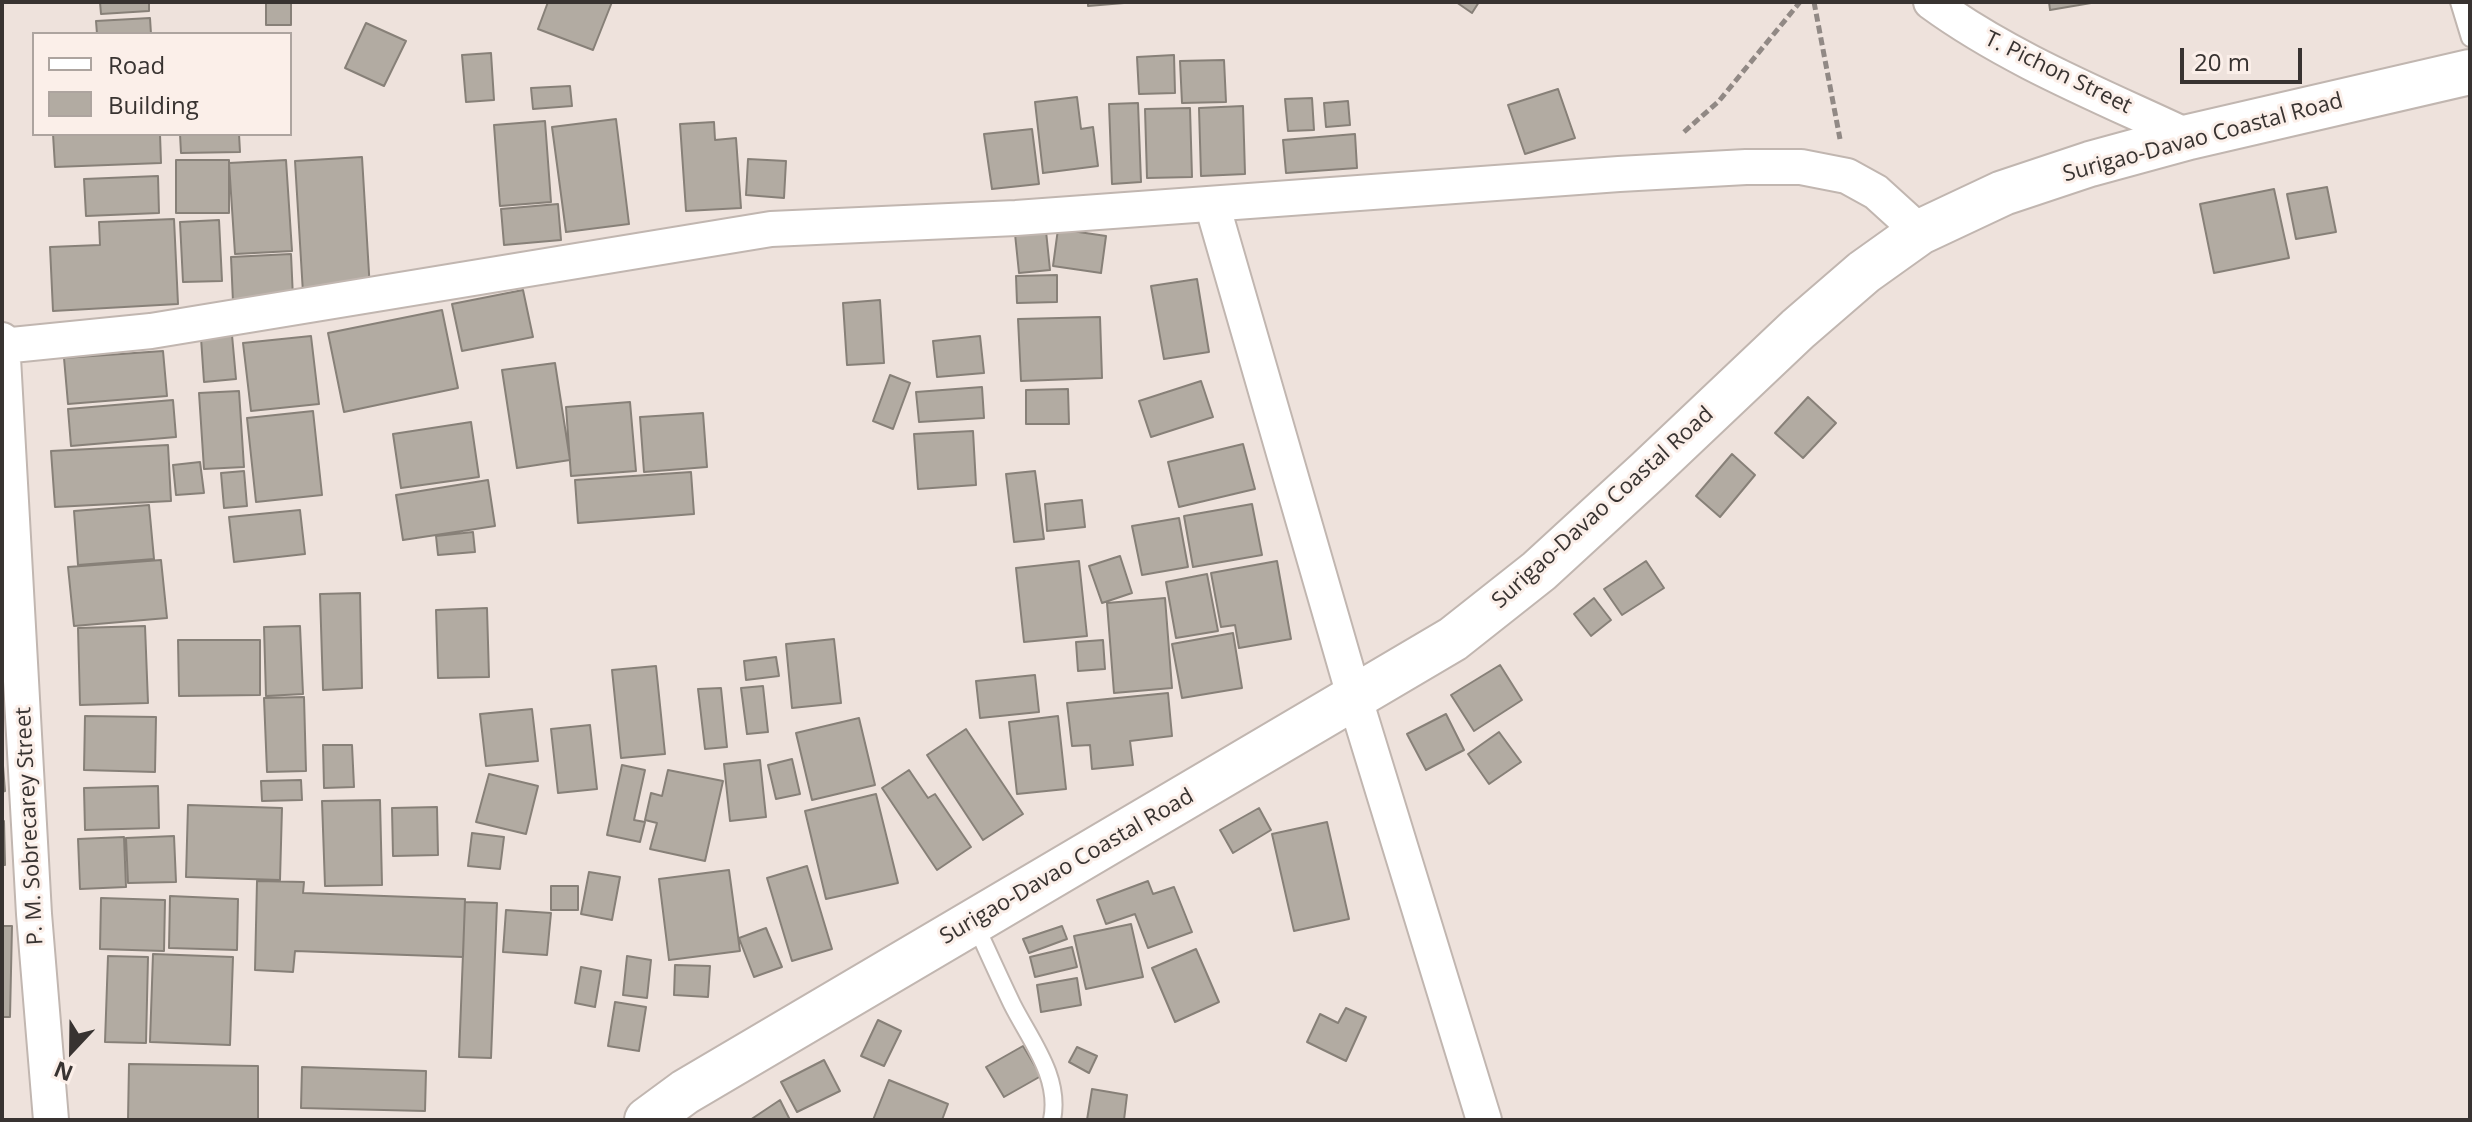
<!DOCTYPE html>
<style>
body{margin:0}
#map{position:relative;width:2472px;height:1122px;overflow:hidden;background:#eee2dc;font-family:"Open Sans",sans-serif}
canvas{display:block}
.frame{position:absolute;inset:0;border:4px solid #383331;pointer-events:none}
.legend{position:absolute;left:32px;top:32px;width:260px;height:104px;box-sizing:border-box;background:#fbefe9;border:2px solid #ada49f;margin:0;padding:10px 14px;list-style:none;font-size:24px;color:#383331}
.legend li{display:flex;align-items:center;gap:16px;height:40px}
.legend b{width:40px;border:2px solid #ada49f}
.north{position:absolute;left:32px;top:1010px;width:80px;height:80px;-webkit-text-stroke:6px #fbefe9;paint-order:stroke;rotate:202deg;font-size:22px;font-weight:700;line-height:32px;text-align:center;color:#383331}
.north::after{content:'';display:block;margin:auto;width:28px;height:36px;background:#383331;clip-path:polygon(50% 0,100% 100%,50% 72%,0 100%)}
.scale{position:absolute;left:2180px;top:48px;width:122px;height:36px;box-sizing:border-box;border:4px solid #383331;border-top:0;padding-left:10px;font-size:24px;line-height:28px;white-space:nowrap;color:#383331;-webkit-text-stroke:6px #fbefe9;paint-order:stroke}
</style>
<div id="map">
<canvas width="2472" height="1122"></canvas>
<div class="frame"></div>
<ul class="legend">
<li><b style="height:10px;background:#fff"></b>Road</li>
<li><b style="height:22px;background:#b2aba2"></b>Building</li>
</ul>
<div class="north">N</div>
<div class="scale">20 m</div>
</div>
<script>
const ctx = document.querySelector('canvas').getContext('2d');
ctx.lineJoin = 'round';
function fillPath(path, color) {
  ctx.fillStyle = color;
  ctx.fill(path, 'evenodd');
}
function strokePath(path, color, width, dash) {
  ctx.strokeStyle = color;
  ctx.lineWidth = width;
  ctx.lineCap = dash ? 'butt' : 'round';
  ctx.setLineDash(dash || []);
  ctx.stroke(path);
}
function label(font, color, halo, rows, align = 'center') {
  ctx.font = font + ' "Open Sans",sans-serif';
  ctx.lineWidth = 6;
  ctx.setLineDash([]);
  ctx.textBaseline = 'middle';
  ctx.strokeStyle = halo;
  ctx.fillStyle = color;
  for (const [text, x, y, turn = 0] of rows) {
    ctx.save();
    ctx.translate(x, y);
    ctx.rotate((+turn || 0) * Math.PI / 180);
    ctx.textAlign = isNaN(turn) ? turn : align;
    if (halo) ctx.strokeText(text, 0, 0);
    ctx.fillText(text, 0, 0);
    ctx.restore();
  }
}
const building = new Path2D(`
 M100,2H149V11L101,14Z
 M266,2H291V25H266Z
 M548,2H612L593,50L538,29Z
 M1088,2H1136L1088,6Z
 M1456,2H1479L1472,13Z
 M2049,2H2097L2050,10Z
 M150,18L151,34H97L96,21Z
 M366,23L406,41L384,86L345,68Z
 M491,53L494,100L466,102L462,55Z
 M1174,55L1175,93L1139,94L1137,57Z
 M1224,60L1226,102L1182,103L1180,61Z
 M570,86L572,106L533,109L531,88Z
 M1558,89L1575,138L1525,154L1508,105Z
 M1077,97L1081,129L1093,127L1098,166L1043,173L1035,102Z
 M1312,98L1314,130L1288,131L1285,99Z
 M1348,101L1350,125L1326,127L1324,103Z
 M1138,103L1141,182L1112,184L1109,104Z
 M1243,106L1245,174L1201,176L1199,108Z
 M1190,108L1192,177L1147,178L1145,109Z
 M616,119L629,224L566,232L552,127Z
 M545,121L551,202L500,206L494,125Z
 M714,122L715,140L736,138L741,208L686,211L680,124Z
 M1032,129L1039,184L992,189L984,134Z
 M53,134H160L161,163L55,167Z
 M180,134H239L240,152L181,153Z
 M1355,134L1357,168L1286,173L1283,140Z
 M362,157L370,290L303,293L295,161Z
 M748,159L786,161L784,198L746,195Z
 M176,160H229V213H176Z
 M286,160L292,251L235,254L229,163Z
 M158,176L159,213L86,216L84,179Z
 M2327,187L2336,232L2296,239L2287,194Z
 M2274,189L2289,258L2214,273L2200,204Z
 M558,204L561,240L504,245L501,209Z
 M174,219L178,304L53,311L50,247L100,245L99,222Z
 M219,220L222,281L183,282L180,222Z
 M1058,229L1106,236L1101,273L1053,266Z
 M1046,231L1050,270L1019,273L1015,234Z
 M291,254L293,298L233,302L231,257Z
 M1057,275V302L1017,303L1016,276Z
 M1197,279L1209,352L1164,359L1151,286Z
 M523,290L533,337L462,351L452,304Z
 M880,300L884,363L847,365L843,303Z
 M442,310L458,388L344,412L328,333Z
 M1100,317L1102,378L1021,381L1018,319Z
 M232,335L236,379L204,382L201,338Z
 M311,336L319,404L251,411L243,343Z
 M980,336L984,373L937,377L933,341Z
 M163,351L167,396L68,404L64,358Z
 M555,363L570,460L517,468L502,370Z
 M890,375L910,383L893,429L873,421Z
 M1201,381L1213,417L1151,437L1139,401Z
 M982,387L984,418L919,422L916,392Z
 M1068,389L1069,424H1026V390Z
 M239,391L244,467L204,469L199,393Z
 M1808,397L1836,423L1803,458L1775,433Z
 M173,400L176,437L71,446L68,409Z
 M630,402L636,471L571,476L566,407Z
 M313,411L322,495L256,502L247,418Z
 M703,413L707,467L644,472L640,417Z
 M471,422L479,477L401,488L393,434Z
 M973,431L976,485L918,489L914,434Z
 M1243,444L1255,489L1179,507L1168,462Z
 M168,445L171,501L55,507L51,451Z
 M1732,454L1755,475L1720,517L1696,496Z
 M200,462L204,493L176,495L173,465Z
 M244,471L247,506L224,508L221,473Z
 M1035,471L1044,539L1014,542L1006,474Z
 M691,472L694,514L578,523L575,480Z
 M488,480L495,526L403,540L396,495Z
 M1082,500L1085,527L1047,531L1045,504Z
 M1252,504L1262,555L1193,567L1184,516Z
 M149,505L154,559L78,565L74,511Z
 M300,510L305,554L234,562L229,517Z
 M1179,518L1188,567L1142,575L1132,526Z
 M473,532L475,552L438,555L436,536Z
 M1120,556L1132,593L1102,603L1089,566Z
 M161,560L167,618L74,626L68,567Z
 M1079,561L1087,636L1024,642L1016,568Z
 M1277,561L1291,639L1239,648L1235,625L1221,627L1211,573Z
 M1646,561L1664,588L1622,615L1604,589Z
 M1207,574L1218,631L1176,638L1166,582Z
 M360,593L362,688L323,690L320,594Z
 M1165,598L1172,688L1114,693L1107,603Z
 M1594,598L1611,620L1591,636L1574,614Z
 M487,608L489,677L438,678L436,610Z
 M145,626L148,703L80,705L78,628Z
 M300,626L303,694L266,696L264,627Z
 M1233,633L1242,688L1182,698L1172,644Z
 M834,639L841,703L792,708L786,644Z
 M178,640H260V695L179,696Z
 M1103,640L1105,669L1078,671L1076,642Z
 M2,647H10L6,702H2Z
 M776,657L779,676L746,680L744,661Z
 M1500,665L1522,700L1474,731L1451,695Z
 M656,666L665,754L621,758L612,670Z
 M1035,675L1039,712L980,718L976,681Z
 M763,686L768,732L747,734L741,688Z
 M721,688L727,747L705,749L698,689Z
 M1168,693L1172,736L1130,741L1133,765L1092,769L1090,745L1072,746L1067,703Z
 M304,697L306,771L267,772L264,698Z
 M532,709L538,761L486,766L480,714Z
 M1446,714L1464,750L1426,770L1407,734Z
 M85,716L156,717L155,772L84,770Z
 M1058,716L1066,789L1017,794L1009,722Z
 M859,718L875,785L812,800L796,733Z
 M590,725L597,789L558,793L551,729Z
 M966,729L1023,814L983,840L927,755Z
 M1499,732L1521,762L1489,784L1468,754Z
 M323,745H352L354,787L324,788Z
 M2,753L5,791L2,792Z
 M792,759L800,794L776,799L768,765Z
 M760,760L766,817L730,821L724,764Z
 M622,765L645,770L634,820L645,822L640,842L607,835Z
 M668,770L723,781L705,861L650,849L657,823L645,820L651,793L662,796Z
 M909,770L928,798L935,794L971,847L937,870L882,788Z
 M489,774L538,786L526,834L476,822Z
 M301,780L302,800L262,801L261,781Z
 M158,786L159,828L85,830L84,788Z
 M876,794L898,883L826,899L805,811Z
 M380,800L382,885L325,886L322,801Z
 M188,805L282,808L280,880L186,877Z
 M437,807L438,855L393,856L392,808Z
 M1259,808L1271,830L1233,853L1220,830Z
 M2,821H4L5,865H2Z
 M1327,822L1349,919L1294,931L1272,834Z
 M472,833L504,837L500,869L468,866Z
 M174,836L176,882L128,883L126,838Z
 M124,837L126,887L80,889L78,839Z
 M807,866L832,949L792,961L767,878Z
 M729,870L740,951L669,960L659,879Z
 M589,872L620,877L612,920L581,914Z
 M257,881L304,882L303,893L465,899L463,957L295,951L293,972L255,970Z
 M1148,881L1153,894L1174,887L1192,932L1148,948L1135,914L1106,924L1097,900Z
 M551,886H578V910H551Z
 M170,896L238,899L237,950L169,948Z
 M101,898L165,900L164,951L100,949Z
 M465,902L497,903L491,1058L459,1057Z
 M506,910L551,913L547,955L503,952Z
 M1131,924L1143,977L1086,989L1074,936Z
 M2,926H12L10,1017H2Z
 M1062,926L1067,939L1029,953L1023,939Z
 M766,928L782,967L754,977L739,938Z
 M1072,947L1077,967L1035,977L1030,957Z
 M1196,949L1219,1002L1175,1022L1152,968Z
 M153,954L233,957L230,1045L150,1042Z
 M108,956L148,957L146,1043L105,1042Z
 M627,956L651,960L647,998L623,995Z
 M675,965L710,966L708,997L674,995Z
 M581,967L601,971L595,1007L575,1003Z
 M1077,978L1081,1005L1041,1012L1037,985Z
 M615,1002L646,1007L639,1051L608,1046Z
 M1346,1008L1366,1017L1346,1061L1307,1042L1320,1014L1338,1023Z
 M878,1020L901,1031L884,1066L861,1056Z
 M1023,1046L1041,1076L1004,1097L986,1067Z
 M1077,1047L1097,1056L1089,1073L1069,1062Z
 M824,1060L840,1091L797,1112L781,1082Z
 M129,1064L258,1066V1120H128Z
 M302,1067L426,1071L425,1111L301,1108Z
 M889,1080L948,1104L942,1120H873Z
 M1092,1089L1127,1095L1124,1120H1087Z
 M780,1100L790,1120H750Z`);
const path = new Path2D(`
 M1814,2L1840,139
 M1684,132L1719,101L1800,2`);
const service = new Path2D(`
 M2459,2L2470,38
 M975,924C987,950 999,977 1012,1004C1030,1040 1061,1077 1052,1120`);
const minor = new Path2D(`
 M1931,2C2009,59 2102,96 2189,137
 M1212,204L1355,699L1484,1120
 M2,340L34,914L51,1120
 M2,346L151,331L771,229L1016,218L1619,174L1746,167H1801L1847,176L1876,192L1920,232`);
const trunk = new Path2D(`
 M647,1120L685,1092L1453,639L1539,571L1648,471L1798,329L1864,272L1920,232L2003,193L2090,164L2189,137L2470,72`);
const streetNames = [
 ["T. Pichon Street",2058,73,26],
 ["Surigao-Davao Coastal Road",2203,138,-15],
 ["Surigao-Davao Coastal Road",1603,508,-42],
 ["P. M. Sobrecarey Street",30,826,-93],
 ["Surigao-Davao Coastal Road",1067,867,-30]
];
fillPath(building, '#b2aba2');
strokePath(building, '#878078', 2);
strokePath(service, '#c1b6b0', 20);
strokePath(minor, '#c1b6b0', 38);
strokePath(trunk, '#c1b6b0', 48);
strokePath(path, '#918985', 5, [8, 4]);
strokePath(service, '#fff', 16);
strokePath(minor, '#fff', 34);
strokePath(trunk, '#fff', 44);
label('22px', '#383331', '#fbefe9', streetNames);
</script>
